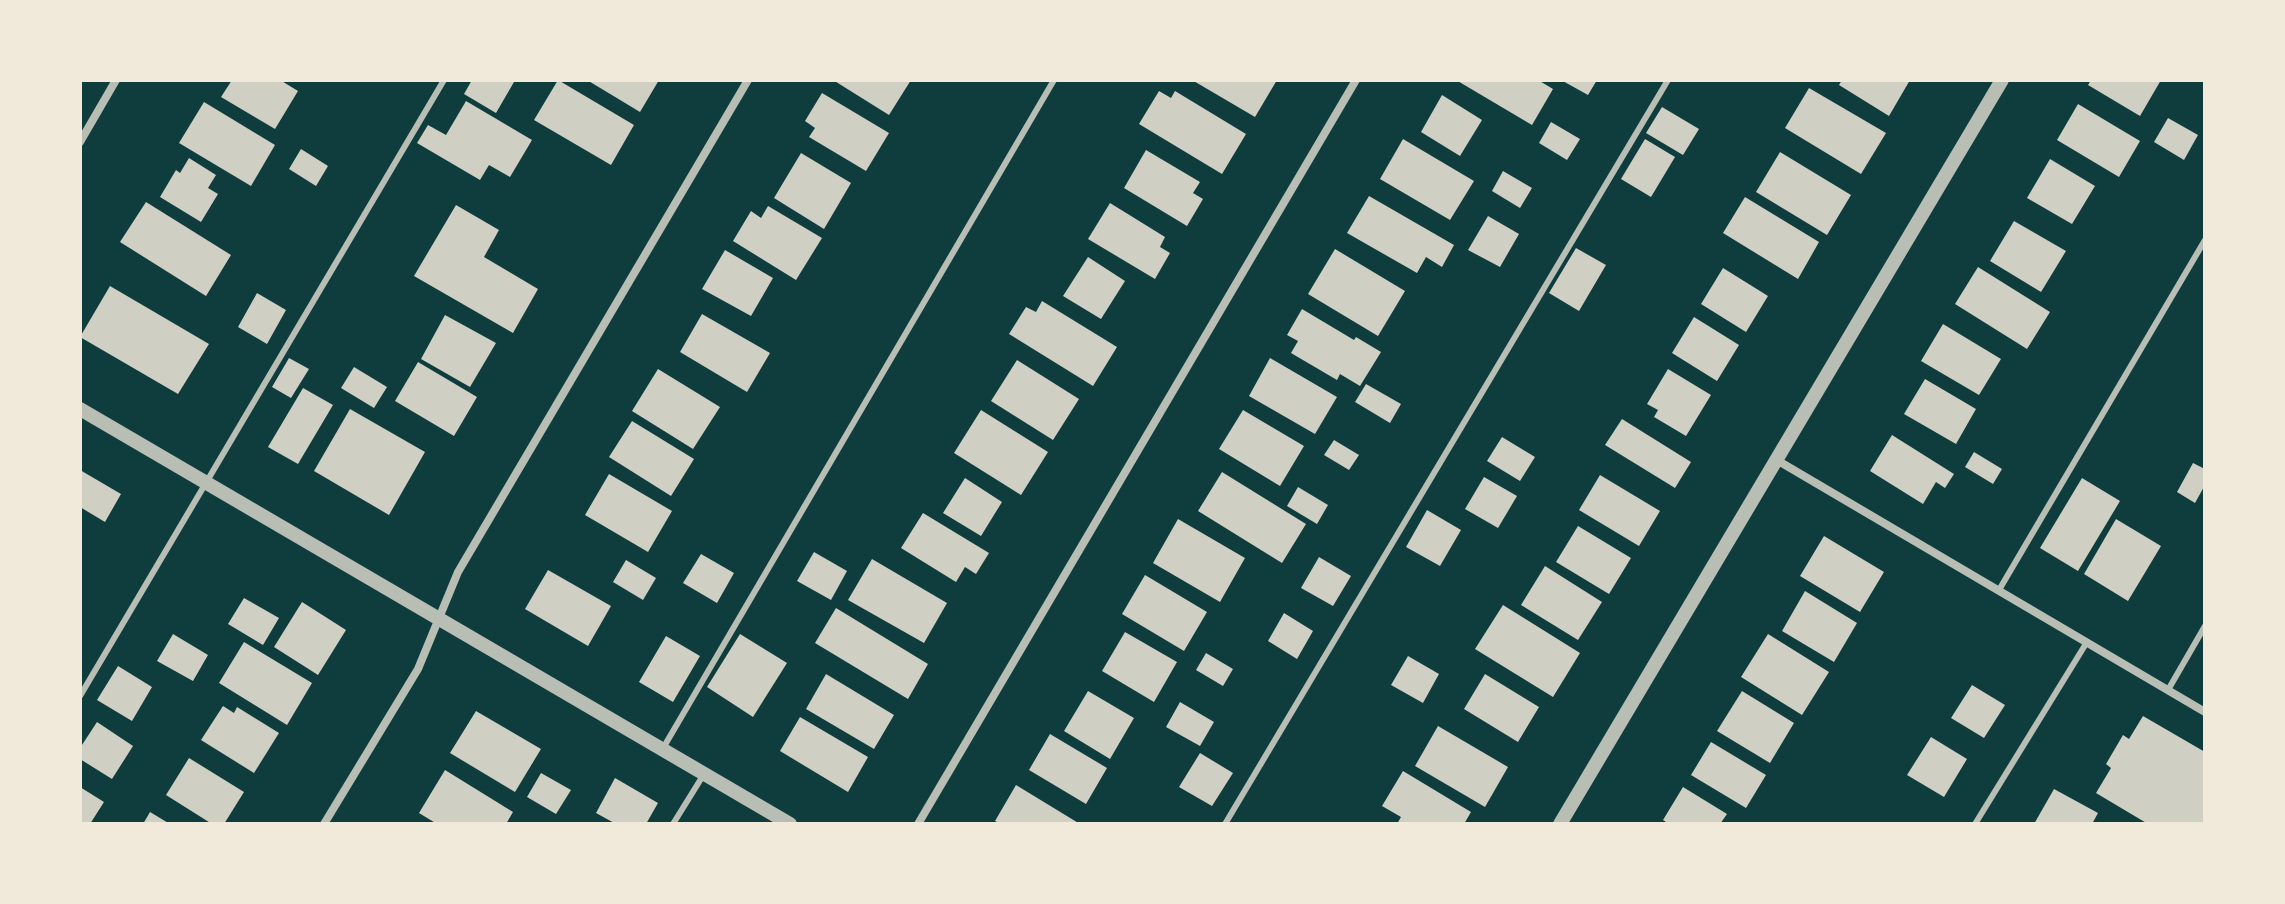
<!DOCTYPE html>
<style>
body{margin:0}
#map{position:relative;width:2285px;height:904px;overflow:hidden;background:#0f3d3e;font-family:"Asap Condensed",sans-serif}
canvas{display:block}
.frame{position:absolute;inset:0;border:82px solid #f1e9da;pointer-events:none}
</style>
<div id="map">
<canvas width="2285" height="904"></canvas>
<div class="frame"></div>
</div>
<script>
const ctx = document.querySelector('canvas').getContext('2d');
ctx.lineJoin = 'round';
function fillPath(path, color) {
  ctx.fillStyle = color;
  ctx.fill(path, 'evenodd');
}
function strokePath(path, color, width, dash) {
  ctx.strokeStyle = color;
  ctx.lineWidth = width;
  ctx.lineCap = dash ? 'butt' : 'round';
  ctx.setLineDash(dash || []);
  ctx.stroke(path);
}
const building = new Path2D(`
 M232,80H280L298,91L275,129L221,97Z
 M472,80H510L514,82L496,113L464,94Z
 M558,80L634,125L611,165L534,120Z
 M587,80H659L640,112Z
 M833,80H911L889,115Z
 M1192,80H1277L1255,117Z
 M1456,80H1538L1553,89L1532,125Z
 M1561,80H1597L1588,95Z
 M1842,80H1910L1889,116L1839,85Z
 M2091,80H2161L2140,116L2088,85Z
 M1809,88L1886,133L1861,174L1785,128Z
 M1159,91L1171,98L1175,91L1246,134L1222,174L1139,124Z
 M822,93L889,133L866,171L809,137L815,128L805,121Z
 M1442,95L1482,120L1460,156L1421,132Z
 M466,101L532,140L510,177L489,165L480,180L417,143L428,125L446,135Z
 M204,102L275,145L251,186L179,143Z
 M2078,104L2140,141L2119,177L2057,140Z
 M1662,107L1699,129L1683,155L1646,133Z
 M2168,118L2198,135L2184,160L2154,142Z
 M1551,122L1580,139L1567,160L1539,143Z
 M1403,139L1474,181L1450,220L1380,179Z
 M1645,139L1675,157L1651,197L1621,179Z
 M301,149L328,166L316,186L289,169Z
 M1146,150L1200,182L1193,193L1203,199L1187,226L1124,188Z
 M1780,152L1851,195L1827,235L1756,192Z
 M801,153L851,183L824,229L774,198Z
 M189,158L216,175L208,188L218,194L201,222L160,197L176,170L180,173Z
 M2050,159L2095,186L2072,224L2027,198Z
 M1503,171L1532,188L1520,208L1492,191Z
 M1369,196L1454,245L1442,267L1426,257L1417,273L1347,233Z
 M1745,197L1819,242L1798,279L1723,233Z
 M146,202L231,255L206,296L120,242Z
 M1110,203L1165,237L1160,247L1170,253L1155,279L1088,239Z
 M456,205L499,230L484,257L538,289L513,333L414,276Z
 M768,206L822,238L796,280L733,241L751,211L761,218Z
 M1488,216L1519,234L1500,267L1468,250Z
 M2014,221L2066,251L2041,292L1990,261Z
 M1576,248L1606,265L1579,311L1549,293Z
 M1335,249L1405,291L1378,336L1308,294Z
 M725,250L773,278L751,316L702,289Z
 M1088,257L1125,281L1101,319L1063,296Z
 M1978,267L2050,312L2027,349L1955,304Z
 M1723,268L1768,296L1746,332L1701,304Z
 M110,286L209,344L178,394L80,337Z
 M257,293L286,310L267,344L238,327Z
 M1042,301L1117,347L1093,386L1009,334L1026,307L1036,312Z
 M1302,309L1354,340L1356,337L1381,352L1360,386L1340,374L1337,380L1291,353L1298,341L1287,335Z
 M702,314L770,353L747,392L680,352Z
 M445,315L496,343L470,387L421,359Z
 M1694,317L1739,345L1717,381L1672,353Z
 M1943,324L2001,359L1979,395L1921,361Z
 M289,358L309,369L291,398L272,387Z
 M1270,358L1337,397L1315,434L1249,396Z
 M1017,360L1079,399L1053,440L991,401Z
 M418,362L477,397L454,436L395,401Z
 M354,367L387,387L374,408L341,388Z
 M658,369L720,407L693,449L632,411Z
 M1668,369L1711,395L1686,436L1654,417L1658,410L1647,404Z
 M1925,379L1976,409L1956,444L1904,414Z
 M1366,384L1401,404L1390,423L1355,402Z
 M303,388L333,405L298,464L268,447Z
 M350,409L425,452L389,515L314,471Z
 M981,410L1048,452L1021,495L954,453Z
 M1243,410L1304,446L1280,486L1219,449Z
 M1622,419L1691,462L1675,488L1605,445Z
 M632,421L694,459L671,496L609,457Z
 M1892,435L1954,474L1945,488L1936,482L1923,504L1870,471Z
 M1502,437L1535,457L1520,481L1487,461Z
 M1334,440L1359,455L1349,470L1324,455Z
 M1974,452L2002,469L1993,484L1965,467Z
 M2193,463L2205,469V485L2195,503L2177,492Z
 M80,470L121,494L105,522L80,507Z
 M1222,472L1306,524L1282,563L1198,511Z
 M609,474L672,511L648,552L585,515Z
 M1600,475L1660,511L1639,546L1579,510Z
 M1484,477L1517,496L1498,528L1465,509Z
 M965,478L1002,502L981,536L943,513Z
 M2082,478L2120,501L2078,571L2040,548Z
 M1298,487L1328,505L1317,524L1287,506Z
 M1427,510L1461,530L1440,566L1406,547Z
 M923,513L989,553L976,574L965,567L956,582L901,548Z
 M1178,519L1245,558L1220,602L1153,563Z
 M2116,519L2161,546L2128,601L2084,574Z
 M1578,526L1631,558L1609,594L1556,562Z
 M1824,536L1884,572L1860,612L1800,576Z
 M814,552L847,571L831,600L797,581Z
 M701,554L734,573L717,603L683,583Z
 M1319,557L1351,576L1333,606L1301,588Z
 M872,559L947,603L924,643L848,600Z
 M626,560L656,578L643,600L613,582Z
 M1545,566L1602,602L1578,640L1521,605Z
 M548,570L611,606L588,646L525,609Z
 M1145,575L1207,612L1184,651L1122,614Z
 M1805,591L1857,623L1834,662L1782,631Z
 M244,598L279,618L263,645L228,624Z
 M302,602L346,630L318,675L274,647Z
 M1503,605L1580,653L1553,697L1475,649Z
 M836,608L928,664L908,699L815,643Z
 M1284,613L1313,631L1297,659L1268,641Z
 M1125,632L1177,662L1154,702L1102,671Z
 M173,634L208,655L193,681L157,661Z
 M740,634L787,663L753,717L707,687Z
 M1768,634L1829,672L1802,715L1741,677Z
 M666,636L700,656L673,702L639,682Z
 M244,642L312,683L287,725L219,683Z
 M1206,653L1233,669L1223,686L1196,670Z
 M1408,656L1439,674L1423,703L1391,685Z
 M118,666L152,687L132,721L97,700Z
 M826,674L894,715L874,749L806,709Z
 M1485,674L1539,707L1518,742L1464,709Z
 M1972,685L2005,705L1984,738L1951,718Z
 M1088,691L1134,718L1110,759L1064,731Z
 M1742,691L1794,723L1770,763L1717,731Z
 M1180,702L1214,722L1200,746L1166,727Z
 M223,706L234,713L237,707L279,733L254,773L201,740Z
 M476,711L541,749L515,792L450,753Z
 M2143,716L2205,752V824H2148L2096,793L2111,768L2106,764L2123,735L2129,739Z
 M800,717L868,757L848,792L780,751Z
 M97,722L133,746L112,779L80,759V748Z
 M1438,726L1508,767L1485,807L1415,766Z
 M1050,734L1107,768L1086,804L1029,770Z
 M1931,737L1967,759L1944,797L1907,775Z
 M1711,742L1766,775L1746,808L1691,775Z
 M1200,753L1233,773L1212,806L1179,787Z
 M189,758L244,792L224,824H212L166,795Z
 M445,770L513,812L506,824H437L419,813Z
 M1403,771L1471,812L1464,824H1397L1401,817L1382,806Z
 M541,773L571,790L556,814L527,797Z
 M615,778L658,803L646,824H616L596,813Z
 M1016,785L1080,824H1001L995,821Z
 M80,787L104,802L90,824H80Z
 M1683,787L1727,814L1720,824H1669L1663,820Z
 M2054,789L2098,813L2092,824H2034Z
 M150,812L170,824H143Z`);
const service = new Path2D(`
 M1999,590L2205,240
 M2168,690L2205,626
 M80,696L444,80
 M662,750L1054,80
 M673,824L704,774
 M1225,824L1668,80
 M1975,824L2087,642`);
const minor = new Path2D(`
 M80,142L116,80
 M1775,459L2205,712
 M324,824L418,669L458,572L748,80
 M918,824L1356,80`);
const tertiary = new Path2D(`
 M80,409L790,824
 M1560,824L2002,80`);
fillPath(building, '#cfcfc3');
strokePath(service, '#b8beb3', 6);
strokePath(minor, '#b8beb3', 8);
strokePath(tertiary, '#b8beb3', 14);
</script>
